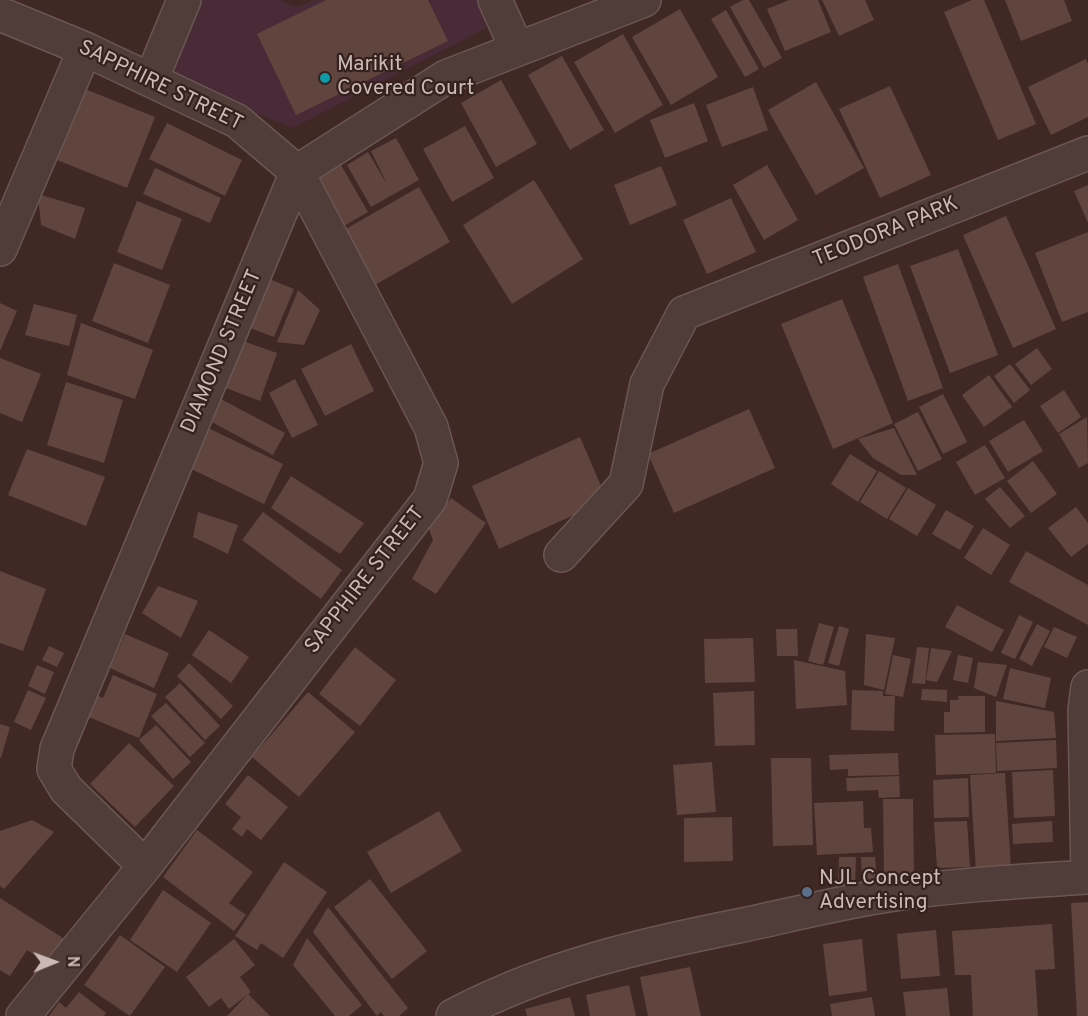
<!DOCTYPE html>
<style>
body{margin:0}
#map{position:relative;width:1088px;height:1016px;overflow:hidden;background:#402824;font-family:Overpass,sans-serif}
canvas{display:block}
.north{position:absolute;left:24px;top:932px;width:60px;height:60px;-webkit-text-stroke:4px #35211d;paint-order:stroke;rotate:89deg;font-size:16px;font-weight:700;line-height:24px;text-align:center;color:#cab9b4}
.north::after{content:'';display:block;margin:auto;width:21px;height:27px;background:#cab9b4;clip-path:polygon(50% 0,100% 100%,50% 72%,0 100%)}
</style>
<div id="map">
<canvas width="1088" height="1016"></canvas>
<div class="north">N</div>
</div>
<script>
const ctx = document.querySelector('canvas').getContext('2d');
ctx.lineJoin = 'round';
function fillPath(path, color) {
  ctx.fillStyle = color;
  ctx.fill(path, 'evenodd');
}
function strokePath(path, color, width, dash) {
  ctx.strokeStyle = color;
  ctx.lineWidth = width;
  ctx.lineCap = dash ? 'butt' : 'round';
  ctx.setLineDash(dash || []);
  ctx.stroke(path);
}
function label(font, color, halo, rows, align = 'center') {
  ctx.font = font + ' Overpass,sans-serif';
  ctx.lineWidth = 4.5;
  ctx.setLineDash([]);
  ctx.textBaseline = 'middle';
  ctx.strokeStyle = halo;
  ctx.fillStyle = color;
  for (const [text, x, y, turn = 0] of rows) {
    ctx.save();
    ctx.translate(x, y);
    ctx.rotate((+turn || 0) * Math.PI / 180);
    ctx.textAlign = isNaN(turn) ? turn : align;
    if (halo) ctx.strokeText(text, 0, 0);
    ctx.fillText(text, 0, 0);
    ctx.restore();
  }
}
const green = new Path2D(`
 M190,0H280L296,7L314,0H481L492,25L293,128L160,75Z`);
const building = new Path2D(`
 M326,0H428L448,41L296,115L257,34Z
 M743,0H749L782,58L764,68L730,7Z
 M789,0H818L831,32L785,51L767,9Z
 M822,0H865L874,20L839,36Z
 M972,0H984L1036,124L998,140L944,12Z
 M1005,0H1064L1072,21L1021,41Z
 M680,9L718,77L671,105L632,37Z
 M726,10L759,69L745,77L711,19Z
 M623,34L663,105L615,133L574,62Z
 M562,56L604,130L570,150L528,75Z
 M1086,59L1088,64V117L1051,135L1028,87Z
 M501,80L537,144L496,167L461,103Z
 M816,82L864,168L816,195L768,110Z
 M890,86L931,175L880,198L839,109Z
 M80,87L155,117L127,188L52,158Z
 M753,87L768,130L722,147L706,105Z
 M694,103L708,141L665,158L650,120Z
 M167,123L242,160L225,196L149,159Z
 M465,126L494,178L452,202L423,149Z
 M396,138L419,180L371,207L347,165L368,152L388,186L371,151Z
 M341,165L368,212L342,227L316,180Z
 M767,165L798,220L764,240L733,185Z
 M661,166L677,205L630,225L614,185Z
 M155,168L221,198L210,223L143,194Z
 M534,180L583,259L512,304L463,225Z
 M1088,185V223L1074,191Z
 M419,187L450,242L375,285L344,230Z
 M38,194L85,208L75,239L41,225Z
 M731,198L756,252L707,274L683,220Z
 M137,201L182,219L162,270L117,252Z
 M1006,216L1056,329L1013,348L963,235Z
 M1088,232V312L1062,322L1035,253Z
 M958,249L998,355L950,373L910,266Z
 M114,263L170,285L148,343L92,321Z
 M898,264L943,388L908,401L863,277Z
 M262,276L294,289L274,337L242,325Z
 M298,290L320,310L304,345L277,342Z
 M842,299L893,423L833,449L781,324Z
 M0,303L17,311L0,351Z
 M34,304L77,315L69,346L25,335Z
 M81,323L153,350L135,399L67,375Z
 M240,340L277,353L260,401L223,387Z
 M351,344L374,391L325,416L301,369Z
 M1037,348L1052,369L1031,385L1015,364Z
 M0,358L41,374L22,422L0,413Z
 M1010,364L1030,390L1014,403L994,376Z
 M989,375L1012,407L984,427L962,395Z
 M295,379L318,425L292,438L269,393Z
 M66,382L123,400L104,463L47,445Z
 M1064,390L1081,417L1058,433L1040,406Z
 M943,394L967,442L943,454L919,407Z
 M219,398L285,433L273,455L208,420Z
 M749,409L775,468L674,513L648,454Z
 M918,412L942,459L918,471L894,424Z
 M1087,417L1088,463L1079,468L1059,434Z
 M1024,420L1043,451L1008,472L989,441Z
 M202,425L283,464L264,504L183,465Z
 M894,428L917,475H901L873,458L858,439Z
 M580,437L607,500L499,549L472,486Z
 M985,445L1005,478L975,495L956,462Z
 M27,449L105,477L86,526L8,495Z
 M850,454L877,471L858,502L831,484Z
 M1033,461L1057,494L1031,513L1007,481Z
 M879,471L906,488L887,519L860,502Z
 M291,476L364,523L340,554L271,508Z
 M1000,487L1025,516L1010,528L985,499Z
 M908,488L936,505L917,536L889,519Z
 M451,498L486,523L436,594L412,579L433,540L429,529Z
 M1076,507L1088,523V544L1071,557L1048,528Z
 M946,510L974,526L960,550L932,534Z
 M198,512L238,525L228,554L193,537Z
 M263,512L342,570L321,599L242,540Z
 M983,528L1010,545L991,575L964,558Z
 M1026,551L1088,585V625L1009,582Z
 M0,571L46,589L23,651L0,643Z
 M158,586L198,601L181,638L142,613Z
 M957,605L1004,630L992,652L945,627Z
 M1019,615L1033,622L1015,659L1001,653Z
 M819,623L834,627L823,665L808,661Z
 M1037,624L1050,631L1032,666L1019,659Z
 M839,626L849,629L839,666L828,663Z
 M1054,627L1077,637L1067,658L1044,647Z
 M776,629H797L798,656H777Z
 M209,630L249,657L231,683L192,655Z
 M125,634L169,653L154,688L110,668Z
 M866,634L895,638L884,690L864,685Z
 M753,638L755,682L705,683L704,639Z
 M49,646L64,653L57,667L42,660Z
 M355,647L396,680L360,726L319,694Z
 M917,647L929,648L925,684L912,683Z
 M931,648L952,651L937,682L926,680Z
 M893,655L911,659L903,697L885,694Z
 M958,655L973,658L968,683L953,680Z
 M794,660L845,671L847,705L796,709Z
 M978,662L1007,665L996,697L974,688Z
 M189,663L233,706L221,719L177,676Z
 M37,665L54,672L45,694L28,686Z
 M1010,668L1051,678L1045,708L1003,699Z
 M113,675L157,694L139,738L77,712L86,690L103,698Z
 M180,683L220,726L205,740L165,697Z
 M922,689L947,690V702L921,700Z
 M28,690L46,698L31,730L14,722Z
 M852,690L883,691V696H895L894,731L851,730Z
 M754,691L755,745L715,746L713,693Z
 M308,692L355,732L299,797L252,757Z
 M958,696H985V732L944,733V712H950V700H959Z
 M996,701L1054,712L1056,738L996,741Z
 M166,703L205,743L190,757L151,716Z
 M0,724L10,727L1,758H0Z
 M156,725L191,762L173,779L139,740Z
 M995,734L996,773L936,775L935,735Z
 M1056,740L1057,768L997,771L996,743Z
 M129,743L174,786L135,827L90,784Z
 M898,753L899,775L848,776V769L830,770L829,755Z
 M771,758H811L813,845L773,846Z
 M712,762L716,812L677,815L673,765Z
 M1053,770L1055,816L1014,818L1012,772Z
 M1005,773L1011,869L976,872L970,775Z
 M248,775L288,807L261,840L247,829L242,837L232,829L241,817L225,804Z
 M899,776L900,797L879,798L878,790L847,791L846,778Z
 M968,778L969,817L934,818L933,780Z
 M883,799H913L914,876H884Z
 M863,801L864,828H871L873,852L817,855L814,803Z
 M439,811L462,851L391,893L367,852Z
 M732,817L733,861L684,862V818Z
 M32,820L54,832L4,889L0,886V831Z
 M967,821L970,867L937,868L934,822Z
 M1052,821L1053,842L1013,844L1012,824Z
 M197,830L253,872L229,903L246,915L234,931L163,877Z
 M839,857H856L855,887L838,886Z
 M861,857H875L877,879L862,880Z
 M284,862L327,892L283,958L261,943L257,950L235,936Z
 M370,879L427,951L392,979L334,907Z
 M163,890L211,923L177,972L130,940Z
 M0,898L66,940L50,965L27,950L10,976L0,970Z
 M1088,902V1016H1077L1071,903Z
 M328,907L408,1008L399,1016H384L381,1012L377,1016L313,932Z
 M1052,924L1055,969L1035,970L1038,1016H973L971,975H955L952,931Z
 M936,930L940,976L901,979L897,934Z
 M120,935L165,967L130,1016L84,985Z
 M307,938L362,1005L349,1016H335L293,965Z
 M234,939L255,965L240,977L251,992L229,1009L221,998L209,1007L186,977Z
 M862,939L867,991L829,996L823,944Z
 M690,967L701,1016H648L640,977Z
 M629,985L636,1016H590L586,995Z
 M947,988L950,1016H906L903,992Z
 M79,992L106,1013L104,1016H49L59,1002L66,1008Z
 M248,994L270,1016H227Z
 M570,997L575,1016H527L525,1009Z
 M872,997L875,1016H832L830,1004Z`);
const minor = new Path2D(`
 M495,0L517,49
 M0,14L85,49L237,121L297,172L431,427L441,463L430,499L145,866L23,1016
 M151,80L184,0
 M0,249L85,49
 M561,555L626,484L647,384L684,313L1088,153
 M145,866L66,789L54,769L57,749L297,172L446,77L644,0
 M1088,877L1085,710L1088,687
 M453,1016C543,968 638,946 738,926C791,915 849,900 902,893C964,884 1026,881 1088,877`);
const markers = [
 [325,78,6,"#0f9aa8"],
 [807,892,6,"#5c6f8a"]
];
const poiNames = [
 ["Marikit",337,66],
 ["Covered Court",337,90],
 ["NJL Concept",819,880],
 ["Advertising",819,904]
];
const streetNames = [
 ["SAPPHIRE STREET",160,87,26],
 ["TEODORA PARK",886,233,-22],
 ["DIAMOND STREET",223,352,-67],
 ["SAPPHIRE STREET",366,581,-52]
];
fillPath(green, '#482b36');
fillPath(building, '#60453f');
strokePath(minor, '#6a5753', 36);
strokePath(minor, '#503c38', 33);
for (const [x, y, r, color] of markers) {
  const dot = new Path2D();
  dot.arc(x, y, r, 0, 2 * Math.PI);
  ctx.fillStyle = color;
  ctx.fill(dot);
  strokePath(dot, '#35211d', 2);
}
label('21px', '#cab9b4', '#35211d', poiNames, 'left');
label('21px', '#cab9b4', '#35211d', streetNames);
</script>
